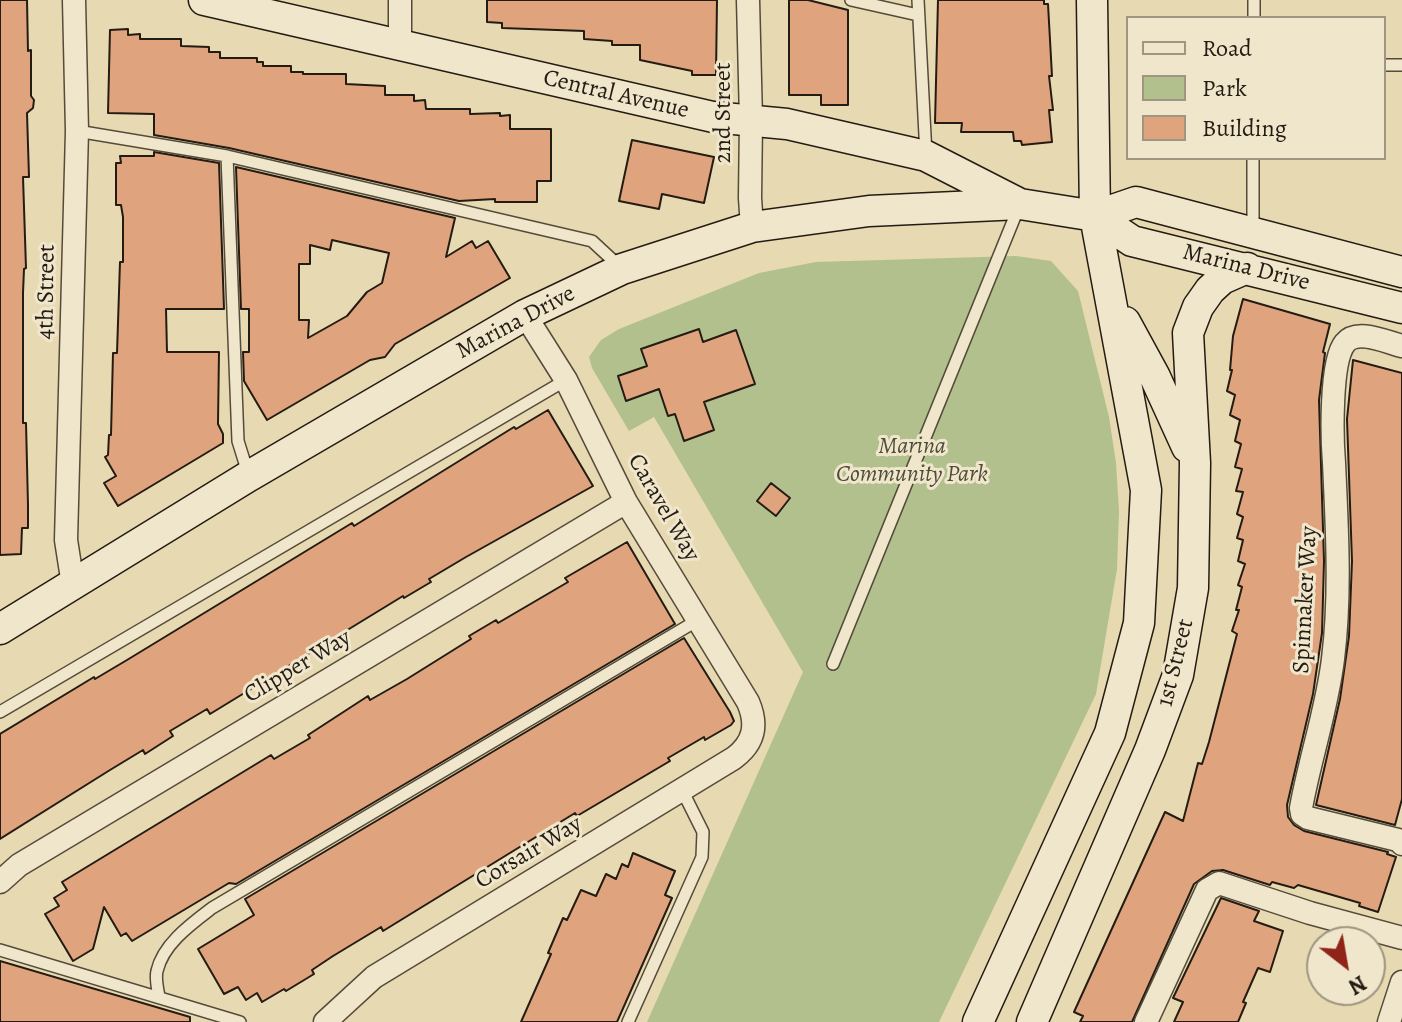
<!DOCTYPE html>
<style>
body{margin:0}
#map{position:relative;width:1402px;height:1022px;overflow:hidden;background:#e7d9b1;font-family:Alegreya,serif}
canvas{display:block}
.legend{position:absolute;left:1126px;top:16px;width:260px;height:144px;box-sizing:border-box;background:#efe6cc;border:2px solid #9e9582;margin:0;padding:10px 14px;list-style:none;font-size:24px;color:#241c13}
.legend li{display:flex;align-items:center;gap:16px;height:40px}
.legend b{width:40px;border:2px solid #9e9582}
.north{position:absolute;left:1306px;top:926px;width:80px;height:80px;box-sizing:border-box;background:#efe6cc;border:2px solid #9e9582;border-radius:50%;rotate:149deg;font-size:22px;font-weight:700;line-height:32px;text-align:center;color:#241c13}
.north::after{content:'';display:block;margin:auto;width:28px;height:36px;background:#8f2418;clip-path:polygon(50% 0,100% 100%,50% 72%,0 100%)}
</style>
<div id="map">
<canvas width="1402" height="1022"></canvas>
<ul class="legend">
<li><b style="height:10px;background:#efe6cc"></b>Road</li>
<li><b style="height:22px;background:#b2c08e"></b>Park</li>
<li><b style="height:22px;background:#dfa47e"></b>Building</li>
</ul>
<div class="north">N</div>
</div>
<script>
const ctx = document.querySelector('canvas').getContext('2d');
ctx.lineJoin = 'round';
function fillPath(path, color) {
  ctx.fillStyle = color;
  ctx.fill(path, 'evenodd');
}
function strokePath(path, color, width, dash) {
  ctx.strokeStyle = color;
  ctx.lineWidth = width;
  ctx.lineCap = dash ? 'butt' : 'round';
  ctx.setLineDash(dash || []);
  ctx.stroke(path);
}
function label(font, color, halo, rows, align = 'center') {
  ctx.font = font + ' Alegreya,serif';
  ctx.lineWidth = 6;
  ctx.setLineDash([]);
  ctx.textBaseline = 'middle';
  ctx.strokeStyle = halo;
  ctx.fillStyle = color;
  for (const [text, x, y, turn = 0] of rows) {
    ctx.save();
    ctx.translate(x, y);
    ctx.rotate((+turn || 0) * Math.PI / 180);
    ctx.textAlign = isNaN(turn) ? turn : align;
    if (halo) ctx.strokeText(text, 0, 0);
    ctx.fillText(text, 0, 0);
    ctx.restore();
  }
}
const green = new Path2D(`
 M1016,256L1051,261L1078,291L1109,417L1116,463L1119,511L1117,569L1096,694L939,1022H647L803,672L654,417L629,431L592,368L589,357L601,340L619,329L759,273L816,262Z`);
const building = new Path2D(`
 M0,0H27L28,51L31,50V96L34,100L33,108L27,113L29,177H23L26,268L24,269L23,293V423H26L28,505V528H22L21,554L0,555Z
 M487,0H717L716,75H692V71L640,60V45H612V41L584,39V31L502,28V23L487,22Z
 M789,0H808L848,10V105H821V95H789Z
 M938,0H1044V4H1048L1052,76H1049L1053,110H1049L1052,142L1022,145L1021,141H1014L1013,132H961L962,123H935Z
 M128,29V35L140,34V39H181V46L209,47V52H220V58H257V62H263V66H291V72H303V74H346V84L385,86V95H414V101L425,100L426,109H470V114L500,113V116L510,115V129H551V181H537V202H495V199L459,201L229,148L154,135V114L108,113L110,30Z
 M632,140L714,157L704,203L662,194L659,209L619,201Z
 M154,152L219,163L224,309H166L167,352H219L218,424L223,434V443L118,506L104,483L116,476L105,457L108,455L109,435H111L113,353H117L120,262H123V217L121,205H116V163H121L120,156H154Z
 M236,167L455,218L446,257L472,241L476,248L488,241L510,278L395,344L385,357L370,360L267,420L244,381L243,352H249V309H241ZM332,240L389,253L382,283L367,292L347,316L308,338L309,320H299V264H310V245L330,250Z
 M1243,299L1330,324L1323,352L1325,353L1319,400L1324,561L1322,633L1313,694L1287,805L1288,817L1294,825L1304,831L1388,852L1387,854L1396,857L1378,912L1359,906L1360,903L1298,885L1294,888L1272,882L1270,885L1223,870L1212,871L1194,884L1132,1022H1080L1083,1016L1074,1012L1165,812L1183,821L1198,763L1202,764L1209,742L1237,634L1232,631L1239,610H1236L1242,587L1238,585L1245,564L1238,561L1243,540L1237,538L1243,517L1237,514L1243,492L1236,491L1242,469L1235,467L1241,444L1235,441L1240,420L1230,415L1235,395L1227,391L1232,370H1230L1233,336Z
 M699,329L703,342L736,330L755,384L704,402L714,430L684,441L675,414L668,416L659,389L626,401L618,376L647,366L641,349Z
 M1353,360L1402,373V799L1395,825L1316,805L1340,699L1349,636L1352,561L1347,419Z
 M548,410L593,486L466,557L429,579L431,582L404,598L403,596L210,714L207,709L170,731L173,736L145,754L143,750L110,770L0,839V734L94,677L95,679L127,660L352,523L354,526L514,427L516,429Z
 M771,483L790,498L776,516L757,501Z
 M627,542L675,624L236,884L229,883L132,941L126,933L121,936L104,907L93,949L73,961L45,914L59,906L54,898L67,890L62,882L271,755L274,759L310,738L308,735L368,696L370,700L407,679L471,639L469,636L496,620L498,623L568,582L565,578Z
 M684,638L730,712L734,721L731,725L705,740L704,737L668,758L670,761L577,816L575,813L383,931L381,927L333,956L312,970L314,974L286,991L284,989L262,1002L257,993L246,1000L238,987L224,994L198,949L254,915L245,899Z
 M633,853L675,871L665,895L672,898L617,1022H521L551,954L548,953L563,918L567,920L581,890L596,896L606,874L616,879L622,864L628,867Z
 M1221,898L1259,911L1254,921L1283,931L1270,972L1258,968L1243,1002L1246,1003L1238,1022H1174L1183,1002L1173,998Z
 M0,961L190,1017V1022H0Z`);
const lane = new Path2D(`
 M851,0L918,15
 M918,0L926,155
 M1254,18V0
 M1384,65H1402
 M77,131L227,156L592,241L619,266
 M227,156L238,441L248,473
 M1253,229V158
 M833,664L1018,209
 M0,712L566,380
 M0,950L240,1022
 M159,997C158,990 155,979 157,971C163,944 191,924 212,908L698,620
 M628,1022L702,857L703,832L682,790`);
const street = new Path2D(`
 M748,0L751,120L750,198L752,227
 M400,46V0
 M1402,346C1386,342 1357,328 1345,343C1330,361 1332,439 1334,463C1337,528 1341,594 1333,659C1327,709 1310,758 1301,808L1302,814L1308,818L1398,840L1402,844
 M73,585L66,540L77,131L74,0
 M0,882L19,865L626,502
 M325,1022L374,977L734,758C754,743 758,725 748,702L626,502L566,380L525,315
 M1146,1022L1207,890L1219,883L1310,913L1402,938
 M1389,1022L1402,982`);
const secondary = new Path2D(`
 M204,0L713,117L787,124L926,156L1018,203
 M1095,216L1136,202L1402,272
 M1125,322L1155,377L1187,447
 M0,629L249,476L525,315L622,269L752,227L869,211L1020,204L1095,216L1132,241L1402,308
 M978,1022L1110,733L1139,623L1146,490L1095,216L1092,0
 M1032,1022L1150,750L1178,675L1193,588L1195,463L1188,333L1198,307L1210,290L1222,279L1247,268`);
const streetNames = [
 ["Central Avenue",616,95,13],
 ["2nd Street",724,113,-90],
 ["Marina Drive",1246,268,14],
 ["4th Street",47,292,-89],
 ["Marina Drive",516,323,-28],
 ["Caravel Way",663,508,60],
 ["Spinnaker Way",1306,600,-87],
 ["1st Street",1176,663,-76],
 ["Clipper Way",298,667,-31],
 ["Corsair Way",529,853,-31]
];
const parkNames = [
 ["Marina",912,447],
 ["Community Park",912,475]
];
fillPath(green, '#b2c08e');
fillPath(building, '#dfa47e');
strokePath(building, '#241c13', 2);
strokePath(lane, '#554b3a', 14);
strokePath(street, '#554b3a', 25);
strokePath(secondary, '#241c13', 33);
strokePath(lane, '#efe6cc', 11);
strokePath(street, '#efe6cc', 22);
strokePath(secondary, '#efe6cc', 30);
label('24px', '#241c13', '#efe6cc', streetNames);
label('italic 24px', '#4f4d38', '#efe6cc', parkNames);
</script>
